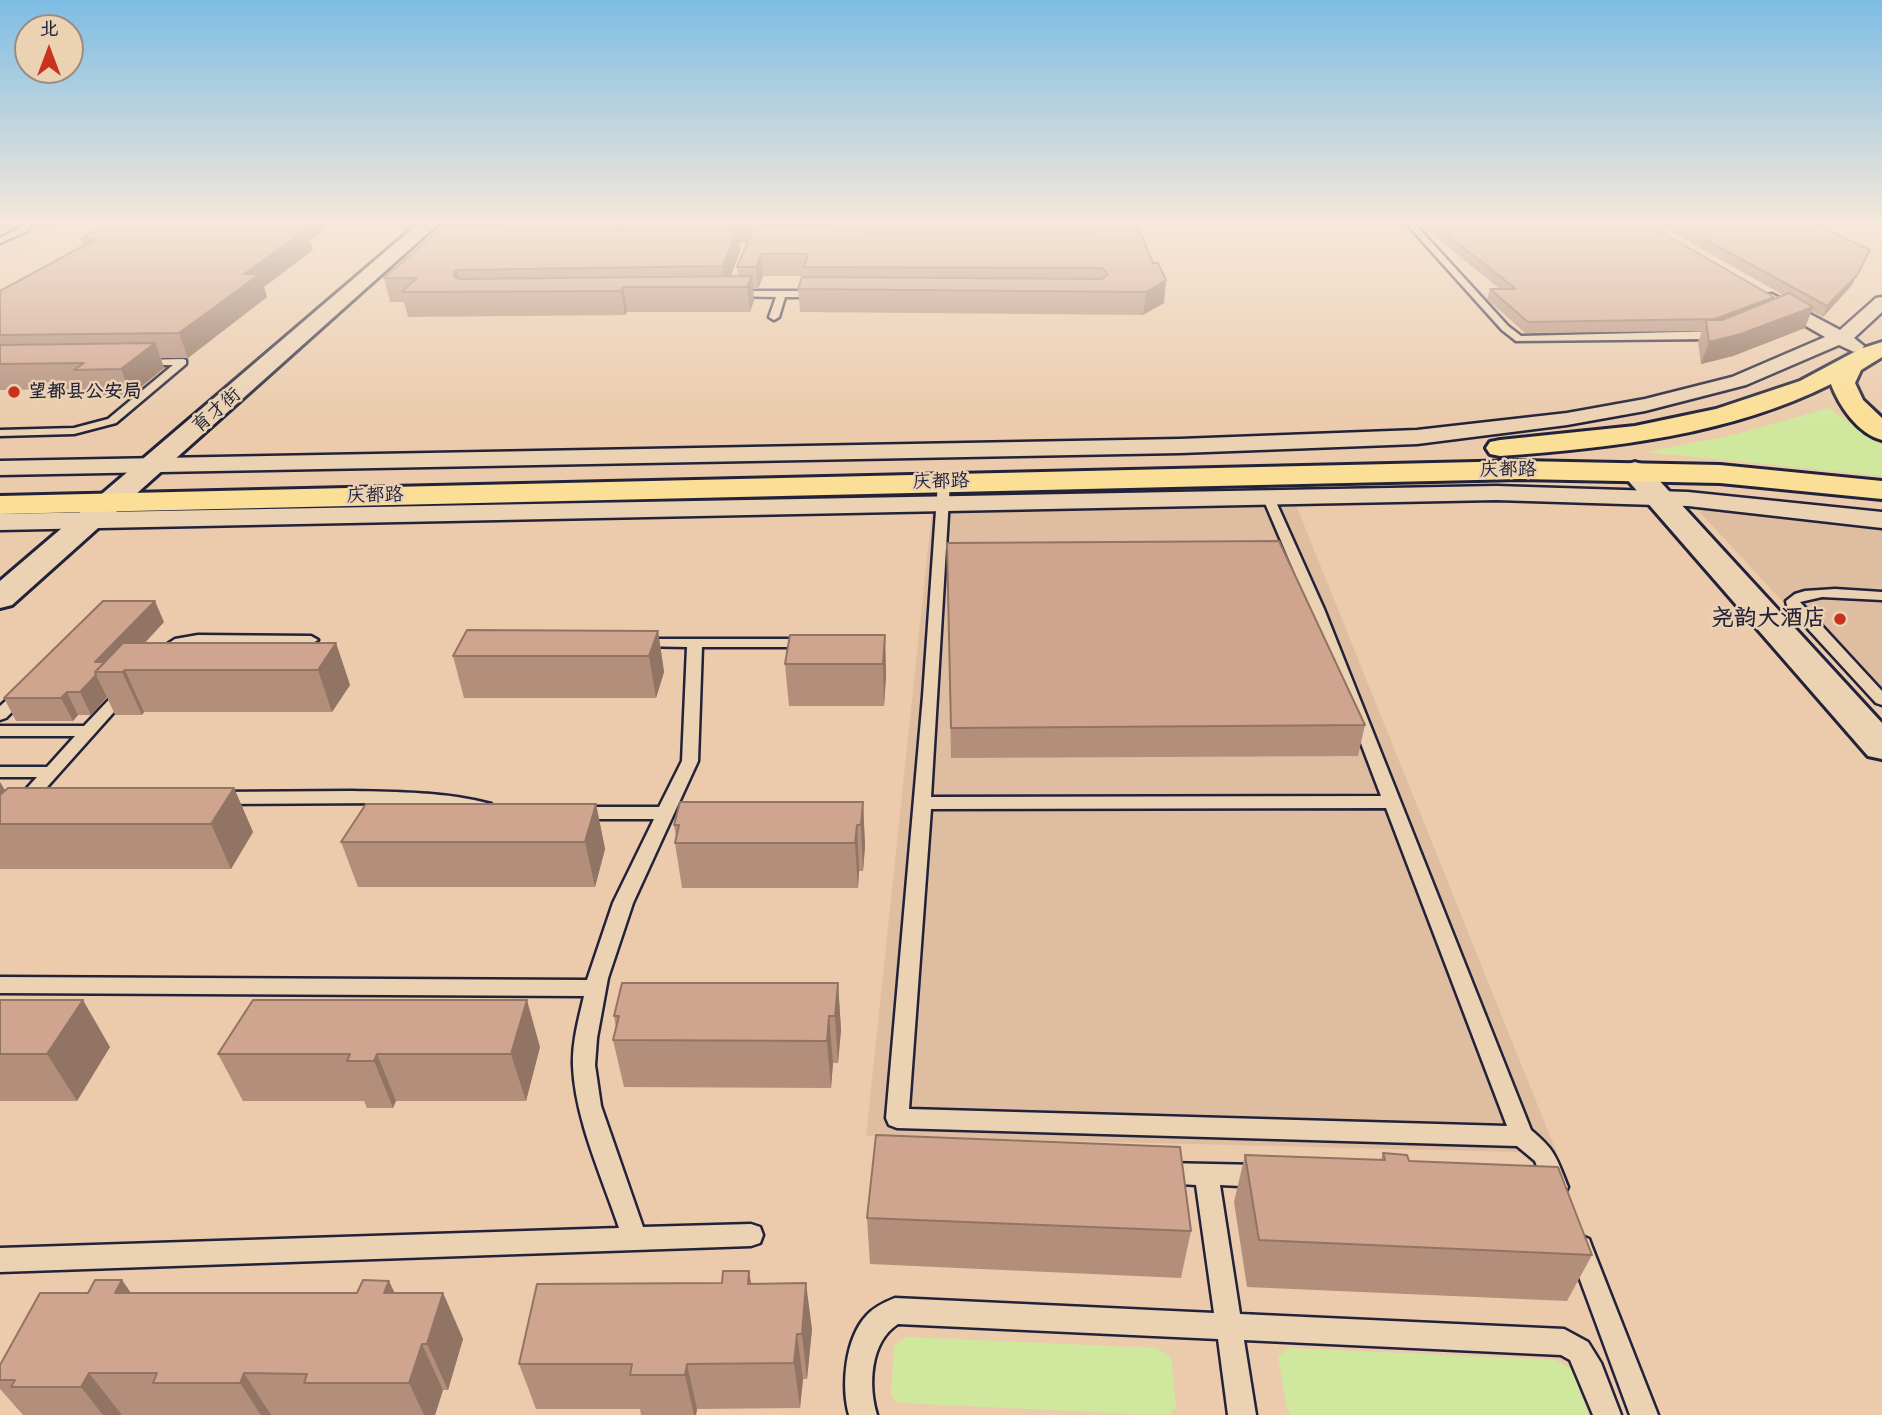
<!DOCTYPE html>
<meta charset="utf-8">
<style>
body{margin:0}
#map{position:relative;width:1882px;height:1415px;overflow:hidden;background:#ebcbac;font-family:"Balsamiq Sans","LXGW WenKai TC",sans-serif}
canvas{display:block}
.north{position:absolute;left:14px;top:14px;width:70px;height:70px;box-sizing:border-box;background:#ebd2b3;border:2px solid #9b8c83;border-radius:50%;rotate:0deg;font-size:19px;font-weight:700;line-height:28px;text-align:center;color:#22223b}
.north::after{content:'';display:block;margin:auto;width:24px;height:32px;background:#c8321e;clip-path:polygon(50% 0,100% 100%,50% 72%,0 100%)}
</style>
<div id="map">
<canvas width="1882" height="1415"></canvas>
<div class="north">北</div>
</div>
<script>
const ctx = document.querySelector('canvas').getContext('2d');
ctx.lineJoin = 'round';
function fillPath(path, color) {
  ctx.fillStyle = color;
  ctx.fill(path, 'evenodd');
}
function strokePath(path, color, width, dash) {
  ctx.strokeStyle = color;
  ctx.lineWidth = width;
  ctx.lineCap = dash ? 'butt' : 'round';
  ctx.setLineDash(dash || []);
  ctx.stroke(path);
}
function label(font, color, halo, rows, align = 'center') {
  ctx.font = font + ' "Balsamiq Sans","LXGW WenKai TC",sans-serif';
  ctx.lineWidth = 5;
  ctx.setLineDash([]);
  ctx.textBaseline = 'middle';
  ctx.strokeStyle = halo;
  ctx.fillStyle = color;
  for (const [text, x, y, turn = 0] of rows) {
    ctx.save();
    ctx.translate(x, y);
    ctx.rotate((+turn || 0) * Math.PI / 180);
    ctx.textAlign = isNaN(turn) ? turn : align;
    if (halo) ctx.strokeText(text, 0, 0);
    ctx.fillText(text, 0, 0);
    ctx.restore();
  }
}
const built = new Path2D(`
 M0,222H75L0,262Z
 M1296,505L1557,1153L866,1136L932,510Z
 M1694,506L1882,528V709Z`);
const green = new Path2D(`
 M1829,408L1882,446V476L1645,452L1729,436Z
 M907,1337L1156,1348L1171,1357L1176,1408L1170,1414L1154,1415L902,1403L895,1401L891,1394L894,1345Z
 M1289,1348L1555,1360L1572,1369L1588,1415H1292L1287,1409L1278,1356Z`);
const service = new Path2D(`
 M25,222H33L27,231L0,243V238L21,227Z
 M1405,222H1413L1508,326L1521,336L1719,331L1724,334L1713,339L1516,341L1502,330Z
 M733,291H819L823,294L819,297H785L779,317L774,320L769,317L776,297L730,296V292Z
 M183,359L186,360V364L116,423L74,434L0,436V430L74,428L108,419L173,365H142L139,364V360Z
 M944,478L950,482L931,797L1381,796L1310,609L1262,496L1268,492L1272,493L1324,609L1531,1130C1556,1151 1556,1157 1568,1187L1564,1195L1556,1198L1548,1195L1535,1161L1517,1146L897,1128L889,1125L886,1118L923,696L938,482ZM1386,808L1507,1126L909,1109L931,809Z
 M1835,589L1882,592V600L1822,597L1800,602L1882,691V705L1876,703L1787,606L1786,601L1795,594L1805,591Z
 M198,635L311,636L318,640L311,644L198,643L184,646L162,656L155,652L175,639Z
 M641,639H808L815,643L808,647H702L698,761L633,903L608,978L597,1038L595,1065L601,1106L643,1227L751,1224L760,1227L763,1235L760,1243L751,1246L0,1272V1248L619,1228C602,1177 575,1119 573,1066C572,1042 579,1018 584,996L0,993V977L587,980L613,903L654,819H578L572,817L569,813L572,809L578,807H659L682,761L687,647L636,646L634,643L636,640Z
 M125,686L133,691L130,694L6,833L0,835V818L37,777H0V767H47L75,736H0V726H84L120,688Z
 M24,687L32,692L6,718L0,720V706L19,689Z
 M352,791C398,792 447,792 491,804L494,808L491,812L485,814L386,803L218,804L209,798L218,792Z
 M1163,1163L1260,1165L1268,1169L1272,1176L1268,1183L1260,1187L1220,1185L1240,1314L1564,1329L1588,1342L1601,1363L1621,1415H1593L1570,1360L1561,1355L1244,1340L1256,1415H1228L1218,1339L898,1324C870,1342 868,1385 877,1415H849C841,1386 845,1338 867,1315C874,1307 885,1302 895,1298L1214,1313L1196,1185L1163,1183L1155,1180L1151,1173L1155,1166Z
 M1580,1235L1589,1239L1592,1247L1658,1415H1630L1568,1247L1571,1239Z`);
const minor = new Path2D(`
 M1772,294L1840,330L1876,298L1882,297V312L1854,338L1864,346L1861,350L1854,352L1839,345L1746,385L1645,411L1567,425L1417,444L1180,453L0,475V461L1180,439L1417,430L1567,413L1645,399L1732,377L1825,337L1766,303L1763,299L1766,295Z
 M1496,486L1688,492L1882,512V528L1688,506L1496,500L0,530V514Z`);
const tertiary = new Path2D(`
 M420,222H440L12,605L0,608V581Z
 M1635,462L1645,465L1882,723V759L1868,756L1625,477L1621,471L1625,465Z`);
const trunk = new Path2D(`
 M1882,342V357L1861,370L1855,383L1863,400L1882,418V440C1858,434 1839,406 1831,384C1729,435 1612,448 1500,456L1490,454L1486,448L1490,442L1500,440L1635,426L1716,409L1800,381L1860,349Z
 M1520,461L1720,465L1882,481V499L1720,483L1520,479L0,514V496Z`);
const wall = new Path2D(`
 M111,222H335L310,241L313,250L264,287L267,297L188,358H161L164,368L131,395L84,396L81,389L0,390V291L83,246L80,239Z
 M458,222H1136L1164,303L1143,315L800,312L798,289L805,276H763L758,289H753L754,300L750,312H627L625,315L408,317L404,302H390L384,278L458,224ZM748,242L737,267L738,276H731L740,252L739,243Z
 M1417,222H1644L1774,297L1773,299L1783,295L1654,222H1811L1870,250L1852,285L1823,317L1811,311L1805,328L1733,356L1701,364L1698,342L1702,331L1525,333L1487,299L1490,289H1500Z
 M947,543L1365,725L1358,756L951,758Z
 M164,622L145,643H336L350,685L332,712H144L142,715H115L107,697L91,715H78L73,721H16L4,698Z
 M658,631L664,672L656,698H464L453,656Z
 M885,635L886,676L884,706H789L785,664Z
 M0,782L5,791L234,788L253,832L231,869H0Z
 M863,802L865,846L863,871H859L858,888H682L675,843L676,837L674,825Z
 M596,804L605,849L595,887H358L341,842Z
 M838,983L841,1030L838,1063H833L831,1088L624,1087L613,1040L616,1028L614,1016Z
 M0,1000L110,1047L77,1101H0Z
 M540,1047L526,1101H396L393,1108H367L364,1101H243L218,1054Z
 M1383,1153L1409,1161L1592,1255L1567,1301L1247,1287L1234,1202L1245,1155L1381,1160Z
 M867,1218L1191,1231L1181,1278L870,1264Z
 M751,1284L812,1329L807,1379H803L800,1408L697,1409L696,1415H641L640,1409H536L519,1364Z
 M131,1293H443L463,1339L448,1390H443L435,1415H23L0,1389V1365Z`);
const shadedWall = new Path2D(`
 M301,222H335L310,241L313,250L264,287L267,297L188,358L179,333L244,274L291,229Z
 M615,222H631L628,224V226L617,244L614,224Z
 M736,222H798L799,235L739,243L740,252L726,287H725L723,266L724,244L722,224Z
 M1870,250L1852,285L1823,317L1827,306Z
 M761,254L763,276L758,289L756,267Z
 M457,270L462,292H458L454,272Z
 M752,276L754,300L750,312L747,287Z
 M1166,280L1164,303L1143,315L1146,292Z
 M623,287L627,312L625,315L621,291Z
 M1774,297L1770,307L1711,330L1715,319Z
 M1813,307L1805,328L1733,356L1701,364L1709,342Z
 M155,343L164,368L131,395L121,369Z
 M155,601L164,622L117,672L95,662Z
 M658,631L664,672L656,698L649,656Z
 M885,635L886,676L884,706L883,664Z
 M336,643L350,685L332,712L318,670Z
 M125,670L144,712L142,715L122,672Z
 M96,675L107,697L91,715L80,692Z
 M67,692L78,715L73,721L61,698Z
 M0,782L6,792L0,799Z
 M234,788L253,832L231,869L211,824Z
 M863,802L865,846L863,871L861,825Z
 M596,804L605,849L595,887L585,842Z
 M857,825L859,871L858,888L855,843Z
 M838,983L841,1030L838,1063L835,1016Z
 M83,1000L110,1047L77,1101L47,1054Z
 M527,1000L540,1047L526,1101L511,1054Z
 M829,1016L833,1063L831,1088L827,1041Z
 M377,1054L396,1101L393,1108L374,1061Z
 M749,1271L757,1317L748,1284Z
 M122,1280L154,1326L115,1293Z
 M389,1281L411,1327L384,1293Z
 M806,1283L812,1329L807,1379L802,1334Z
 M443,1293L463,1339L448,1390L427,1344Z
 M797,1334L803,1379L800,1408L794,1363Z
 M422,1344L443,1390L435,1415H424L409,1383Z
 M687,1364L697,1409L696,1415H694L685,1375Z
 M89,1373L122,1415H103L81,1387Z
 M244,1373L271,1415H261L240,1383Z`);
const building = new Path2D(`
 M111,222H301L291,229H307L244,274H260L179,333L0,335V291L96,239H80Z
 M508,222H615L614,224H510Z
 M629,222H736L722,224H628Z
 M861,222H1136L1153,263H1158L1166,280L1146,292L798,289L802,277L1102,279L1108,274L1102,268L804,267L808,254H761L756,267H737L753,230L798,224L875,233H1092L1099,227L1092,224H876Z
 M1431,222H1644L1774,297L1715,319L1528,322L1490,289H1516Z
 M1673,222H1811L1870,250L1857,275L1827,306Z
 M446,224H494L507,231L738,230L723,266L457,270L454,272V277L460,279L752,276L747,287H623L621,291L402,292L417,278H384Z
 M1789,293L1813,307L1741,334L1709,342L1706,320H1722Z
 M155,343L121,369L74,370L84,363L0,364V345Z
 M1279,541L1365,725L951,728L947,543Z
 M103,601H155L95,662H105L95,672L96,675L80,692H67L61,698H4Z
 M467,630L658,631L649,656H453Z
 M790,635H885L883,664H785Z
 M123,643H336L318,670H125L122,672H95Z
 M8,788H234L211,824H0V795Z
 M680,802H863L861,825H857L855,843H675L679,825H674Z
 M366,804H596L585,842H341Z
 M622,983H838L835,1016H829L827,1041L613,1040L619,1016H614Z
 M0,1000H83L47,1054H0Z
 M253,1000H527L511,1054H377L374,1061H347L350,1054H218Z
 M876,1135L1180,1147L1191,1231L867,1218Z
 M1383,1153L1407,1155L1409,1161L1558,1167L1592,1255L1259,1240L1245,1155L1385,1160Z
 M723,1271H749L748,1284L806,1283L802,1334H797L794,1363L687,1364L685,1375H630L632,1364H519L537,1284L722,1283Z
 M95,1280H122L115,1293H357L363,1280L389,1281L384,1293H443L427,1344H422L409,1383H304L307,1374L244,1373L240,1383H153L157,1373H89L81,1387H11L15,1380H0V1365L40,1293H88Z`);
const markers = [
 [14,392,7,"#c8321e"],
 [1840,619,7,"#c8321e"]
];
const farPoinames = [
 ["望都县公安局",28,392]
];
const farStreetnames = [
 ["育才街",217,411,-41],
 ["庆都路",1508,470],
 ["庆都路",941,482,-1],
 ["庆都路",375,496,-1]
];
const poiNames = [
 ["尧韵大酒店",1826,619]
];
fillPath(built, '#dfbda1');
fillPath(green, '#d0e89e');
strokePath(service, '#22223b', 5);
strokePath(minor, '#22223b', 5);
strokePath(tertiary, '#22223b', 6);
strokePath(trunk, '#22223b', 6);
fillPath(service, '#ebd2b3');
fillPath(minor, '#ebd2b3');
fillPath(tertiary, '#ebd2b3');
fillPath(trunk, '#fbdf96');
fillPath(wall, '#b38e7b');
fillPath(shadedWall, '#927464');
fillPath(building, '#d0a58f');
strokePath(building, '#927464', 2);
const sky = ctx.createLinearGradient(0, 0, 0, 420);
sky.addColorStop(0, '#7dbde4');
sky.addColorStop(0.53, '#f6e8da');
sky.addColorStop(1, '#f6e8da00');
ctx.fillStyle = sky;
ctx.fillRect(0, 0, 1882, 420);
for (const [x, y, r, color] of markers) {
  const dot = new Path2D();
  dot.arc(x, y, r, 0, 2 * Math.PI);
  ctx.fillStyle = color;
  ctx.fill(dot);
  strokePath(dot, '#ebd2b3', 2.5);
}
label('bold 19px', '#22223b', '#ebd2b3', farPoinames, 'left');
label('19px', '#22223b', '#ebd2b3', farStreetnames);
label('bold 23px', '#22223b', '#ebd2b3', poiNames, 'right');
</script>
